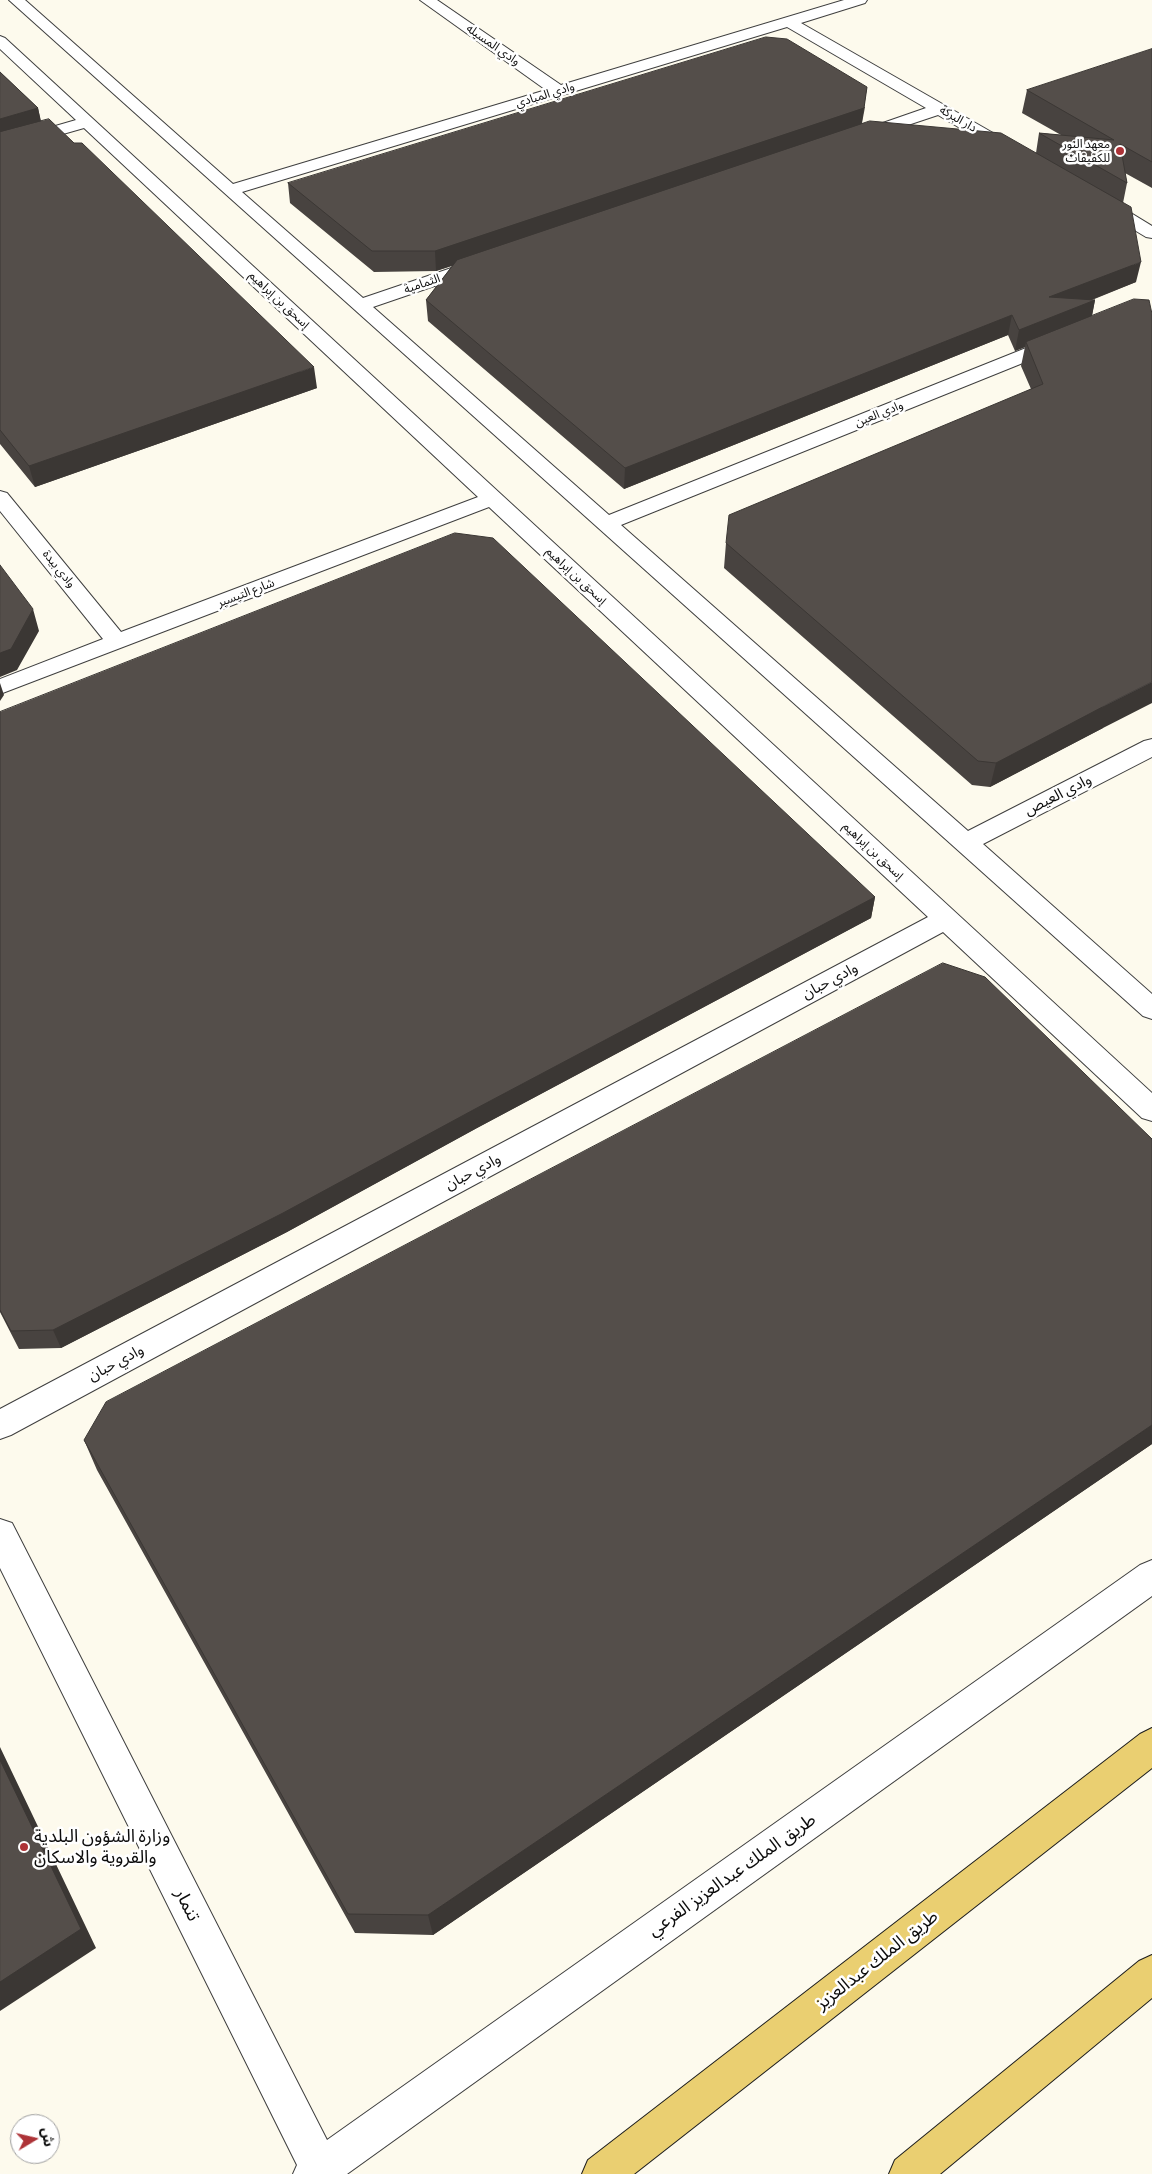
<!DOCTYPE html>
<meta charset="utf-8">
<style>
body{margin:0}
#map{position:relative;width:1152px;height:2174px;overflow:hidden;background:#fdfaed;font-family:Literata,"Noto Sans Arabic",serif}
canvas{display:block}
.north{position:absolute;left:10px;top:2114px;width:50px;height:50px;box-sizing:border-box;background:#fff;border:1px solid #9e9e9e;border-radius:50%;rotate:81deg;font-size:14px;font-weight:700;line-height:20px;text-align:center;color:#0c0c0c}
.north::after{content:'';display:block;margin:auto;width:18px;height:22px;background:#ad3337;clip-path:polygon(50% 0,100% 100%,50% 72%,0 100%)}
</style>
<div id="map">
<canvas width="1152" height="2174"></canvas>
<div class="north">ش</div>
</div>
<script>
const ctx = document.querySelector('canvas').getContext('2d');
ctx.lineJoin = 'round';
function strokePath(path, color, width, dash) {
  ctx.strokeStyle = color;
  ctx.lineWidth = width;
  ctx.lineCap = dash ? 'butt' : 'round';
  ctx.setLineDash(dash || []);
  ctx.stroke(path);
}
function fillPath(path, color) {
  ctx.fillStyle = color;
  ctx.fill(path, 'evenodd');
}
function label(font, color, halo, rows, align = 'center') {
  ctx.font = font + ' Literata,"Noto Sans Arabic",serif';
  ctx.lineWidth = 5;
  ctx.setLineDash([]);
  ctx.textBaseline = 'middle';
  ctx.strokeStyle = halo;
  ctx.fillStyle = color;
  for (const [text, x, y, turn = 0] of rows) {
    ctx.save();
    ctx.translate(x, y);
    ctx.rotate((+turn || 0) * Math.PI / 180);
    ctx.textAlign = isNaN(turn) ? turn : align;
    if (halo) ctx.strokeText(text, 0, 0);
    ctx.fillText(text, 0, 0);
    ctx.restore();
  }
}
const minor = new Path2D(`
 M9,0H25L233,184L546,90L420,0H437L561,85L844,0H867L865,3L801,23L1014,145L1016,149L1014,153H1002L938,115L866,139H854L852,136L854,133L926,108L787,27L242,192L363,298L475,260L481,259L487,260L490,264L487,268L373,307L609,515L1051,338L1058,336L1065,338L1067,342L1065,346L621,525L968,831L1144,741L1152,739V757L983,844L1152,994V1019L1143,1016Z
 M0,36L5,38L1152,1093V1121L1142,1118L943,932L11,1435L0,1439V1409L928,917L489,507L0,694V679L103,639L0,511V491L7,493L121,632L478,497L84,128L0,152V142L76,120L0,49Z
 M1102,198L1108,199L1152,226V238L1146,237L1096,207L1093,203L1096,199Z
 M0,1519L12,1523L327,2140L1140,1565L1152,1560V1596L347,2174H293L297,2165L0,1568Z`);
const major = new Path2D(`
 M1152,1728V1768L634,2174H582L588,2160L1140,1734Z
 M1152,1955V1998L940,2174H889L895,2160L1139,1961Z`);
const wall = new Path2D(`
 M1152,49V188L1125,173L1127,183L1123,203L1136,282L1092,300H1095L1092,316L1103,728L990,787L972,785L724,568L726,543L1031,389L1021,366L1025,347L1015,351L1008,335L624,489L428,321L426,300L452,266L436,271L374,272L290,203L288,183L865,107L862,123L1036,153L1039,133L1061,135L1022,113L1027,90Z
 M0,72L38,108L41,121L317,388L35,487L0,444Z
 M0,712L875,897L871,918L477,1128L287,1232L61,1348L19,1349L0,1312Z
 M1152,1139V1444L433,1935L355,1933L97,1470L84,1440Z`);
const shadedWall = new Path2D(`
 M867,87L861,128L436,271L435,251Z
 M38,108L42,128L0,140V119Z
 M1141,262L1136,282L1045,318L1049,297Z
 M1095,300L1091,320L1026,342L1025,347L1015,351L1019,330Z
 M1012,315L1008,335L624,489L625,468Z
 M314,367L317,388L35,487L29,466Z
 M33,609L39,631L17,670L0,677V653Z
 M1152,682V703L1103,728L990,787L996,763L1110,703Z
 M0,683L4,695L0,701Z
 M875,897L871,918L477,1128L287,1232L61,1348L53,1330L475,1109Z
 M1152,1425V1444L433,1935L428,1915Z
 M0,1747L96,1948L0,2011Z`);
const building = new Path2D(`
 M766,37L787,39L867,87L864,108L435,251H372L288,183Z
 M1152,49V162L1120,144L1127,183L1039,133L1114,140L1027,90Z
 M0,72L38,108L0,119Z
 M49,119L74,143H82L314,367L29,466L0,430V132Z
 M870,121L1001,133L1131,207L1141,262L1049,297L1095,300L1019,330L1012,315L625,468L426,300L457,260Z
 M1134,299L1149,300L1152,314V682L1110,703L996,763L978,761L726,543L729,515L1043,384L1026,342Z
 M455,533L493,538L875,897L475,1109L283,1213L53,1330L11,1331L0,1310V712Z
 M0,565L33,609L11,649L0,653Z
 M943,963L985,977L1152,1139V1425L428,1915L348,1914L84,1440L106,1402Z
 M0,1760L81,1929L0,1982Z`);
const markers = [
 [1120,151,5,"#ad3337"],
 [24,1847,5,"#ad3337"]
];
const farStreetnames = [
 ["وادي المسيله",493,45,35],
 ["وادي المبادي",545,95,-17],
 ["دار البركة",958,119,30],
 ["الثمامية",422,284,-19],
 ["إسحق بن إبراهيم",279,300,43],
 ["وادي العين",879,414,-22],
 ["وادي بيدة",59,569,51],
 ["إسحق بن إبراهيم",576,576,43],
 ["شارع التيسير",246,593,-21],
 ["إسحق بن إبراهيم",873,851,43]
];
const farPoinames = [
 ["معهد النور",1110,144],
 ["للكفيفات",1110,158]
];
const streetNames = [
 ["وادي العيص",1058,795,-27],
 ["وادي حبان",830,981,-28],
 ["وادي حبان",473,1172,-28],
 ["وادي حبان",116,1363,-28]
];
const nearPoinames = [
 ["وزارة الشؤون البلدية",34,1837],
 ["والقروية والاسكان",34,1858]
];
const nearStreetnames = [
 ["طريق الملك عبدالعزيز الفرعي",732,1875,-35],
 ["تنمار",187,1905,63],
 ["طريق الملك عبدالعزيز",877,1960,-38]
];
strokePath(minor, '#3f3f3f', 2);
strokePath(major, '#1d1d1d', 2);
fillPath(minor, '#fff');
fillPath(major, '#eacf71');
fillPath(wall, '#484340');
fillPath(shadedWall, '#3b3734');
fillPath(building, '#544e4a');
strokePath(building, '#3b3734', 1);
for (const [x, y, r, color] of markers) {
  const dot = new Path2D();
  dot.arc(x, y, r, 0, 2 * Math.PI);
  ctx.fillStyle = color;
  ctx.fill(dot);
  strokePath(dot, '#fff', 2);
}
label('12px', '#0c0c0c', '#fff', farStreetnames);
label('12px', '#0c0c0c', '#fff', farPoinames, 'right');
label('15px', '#0c0c0c', '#fff', streetNames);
label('18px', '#0c0c0c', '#fff', nearPoinames, 'left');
label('18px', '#0c0c0c', '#fff', nearStreetnames);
</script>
